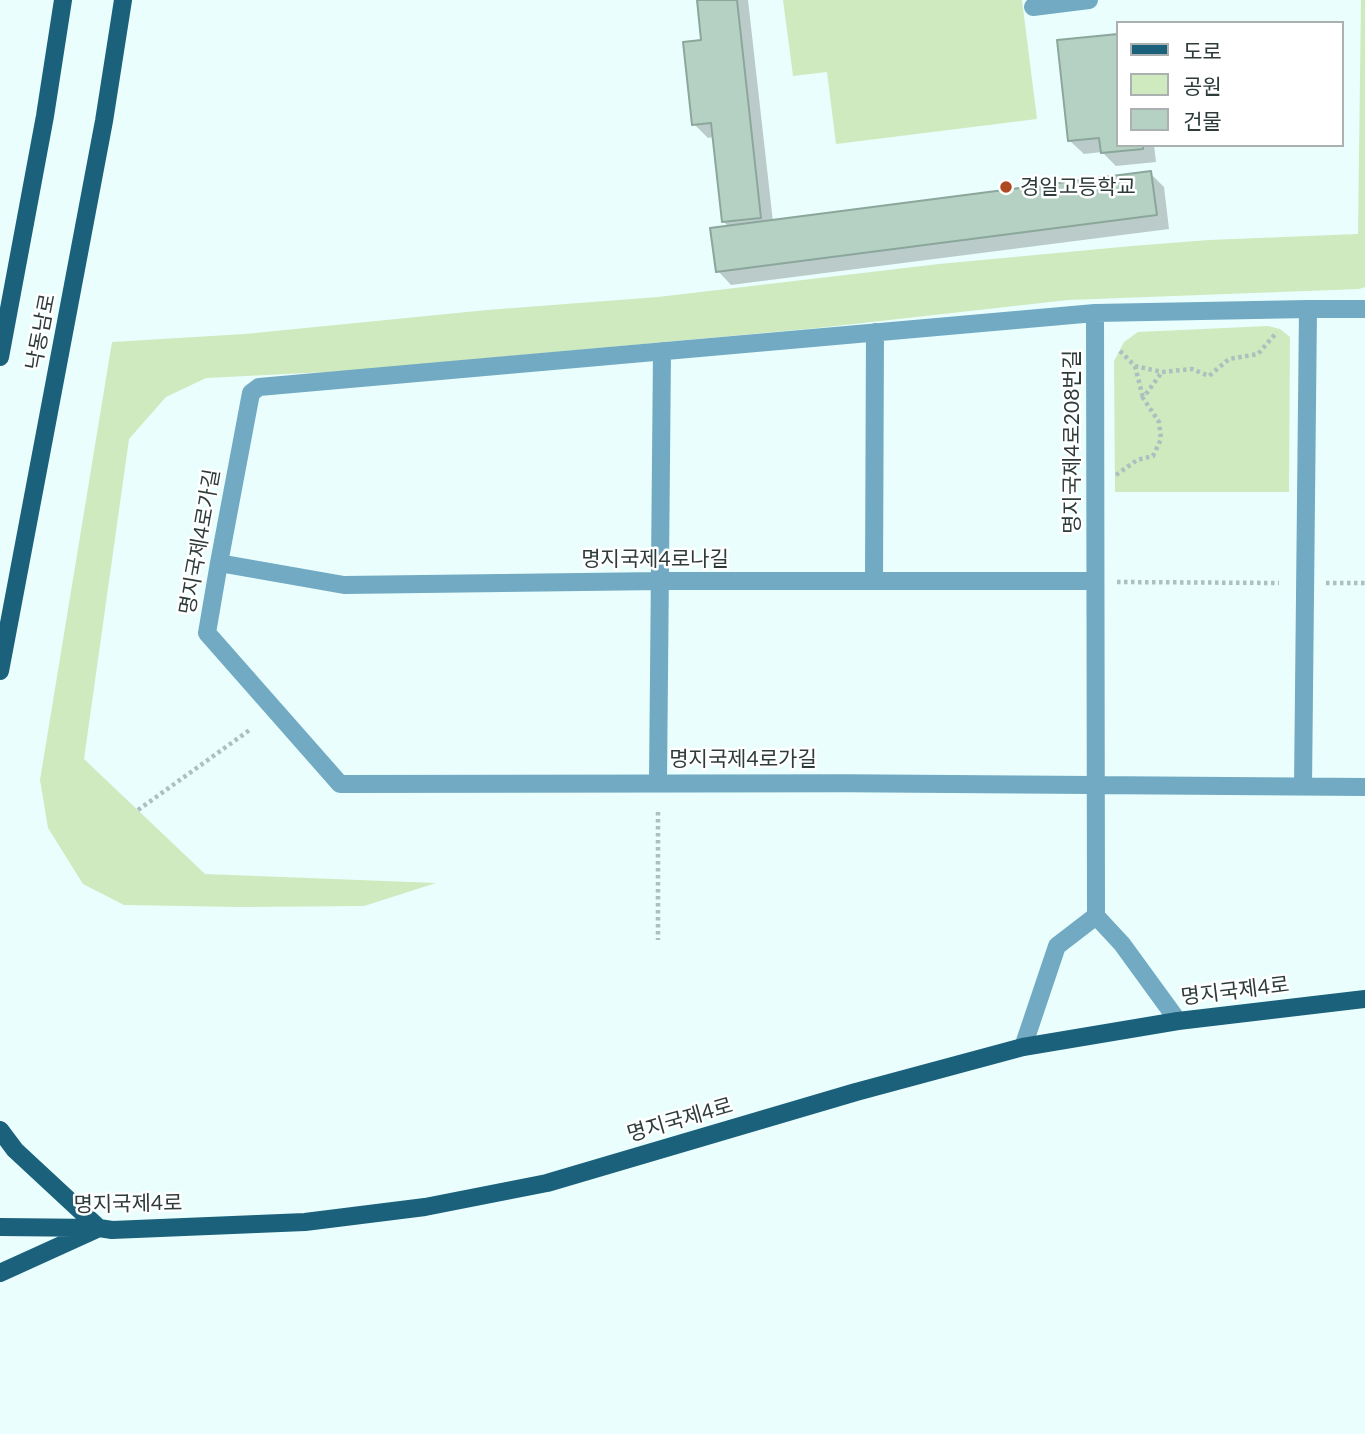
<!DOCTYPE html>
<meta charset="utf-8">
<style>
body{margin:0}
#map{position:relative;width:1365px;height:1434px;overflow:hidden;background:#e9fefd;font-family:Lato,"Noto Sans KR",sans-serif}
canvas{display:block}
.legend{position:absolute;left:1116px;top:21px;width:228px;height:126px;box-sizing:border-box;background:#fff;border:2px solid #abb1b1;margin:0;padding:9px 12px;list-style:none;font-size:21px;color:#2e3b3b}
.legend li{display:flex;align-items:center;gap:14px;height:35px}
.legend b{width:35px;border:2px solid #abb1b1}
</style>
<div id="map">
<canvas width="1365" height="1434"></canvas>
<ul class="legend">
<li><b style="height:9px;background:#1c617b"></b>도로</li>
<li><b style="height:19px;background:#cfeabf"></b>공원</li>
<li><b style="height:19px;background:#b5d1c4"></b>건물</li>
</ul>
</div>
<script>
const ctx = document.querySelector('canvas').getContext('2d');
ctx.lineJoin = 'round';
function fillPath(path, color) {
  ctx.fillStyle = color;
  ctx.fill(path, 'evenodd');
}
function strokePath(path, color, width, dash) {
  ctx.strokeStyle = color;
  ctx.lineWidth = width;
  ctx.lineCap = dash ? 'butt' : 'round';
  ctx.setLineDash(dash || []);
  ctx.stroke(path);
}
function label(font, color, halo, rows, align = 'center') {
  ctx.font = font + ' Lato,"Noto Sans KR",sans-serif';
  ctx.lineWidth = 5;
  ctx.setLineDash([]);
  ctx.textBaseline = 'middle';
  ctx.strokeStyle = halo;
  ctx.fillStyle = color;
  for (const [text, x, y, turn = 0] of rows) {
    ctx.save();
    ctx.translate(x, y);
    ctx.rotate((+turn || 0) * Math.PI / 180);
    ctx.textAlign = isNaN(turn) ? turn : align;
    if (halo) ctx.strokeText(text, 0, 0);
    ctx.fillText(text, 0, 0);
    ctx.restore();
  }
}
const green = new Path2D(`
 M783,0H1022L1037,119L836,144L827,72L793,76Z
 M1361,0H1365V287L1359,289L1068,300L818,328L347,371L206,378L166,397L129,439L84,759L205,874L436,883L364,906L241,907L124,905L83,884L48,828L40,780L112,342L245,334L487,310L658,297L939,264L1132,246L1209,240L1358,234Z
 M1268,326L1280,329L1290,337L1289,492H1115L1114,361L1124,342L1138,332Z`);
const shadow = new Path2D(`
 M699,0H748L773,222L1150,173L1164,187L1169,229L731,285L718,271L729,227L723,221L714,137L708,138L694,124L703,41Z
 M1118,35V145H1154L1156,162L1116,166L1102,152L1084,154L1070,141L1059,42Z`);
const building = new Path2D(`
 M697,0H737L761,218L722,222L711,123L692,125L683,42L701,40Z
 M1118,34V145H1143V149L1101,153L1099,138L1068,141L1057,40Z
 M1151,171L1157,215L716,272L710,228Z`);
const path = new Path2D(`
 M1120,351L1135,366L1162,372L1192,369L1209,376L1229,359L1258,354L1277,332
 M1135,366L1143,398
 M1116,475L1137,460L1153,456L1161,439L1159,422L1143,398L1162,372
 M1117,582L1279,583
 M1326,583H1365
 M138,810L251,729
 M658,812V940`);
const minor = new Path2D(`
 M1033,7L1089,0
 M1095,313L259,387L251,393L219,563L207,633L340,784C682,782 1023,783 1365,787
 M219,563L344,585L661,581H1094
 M874,581L875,332
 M658,782L662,351
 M1303,786L1308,309
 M1096,916L1095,313L1308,309H1365
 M1023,1047L1057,946L1096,916L1122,944L1178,1021`);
const major = new Path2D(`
 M0,357L45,116L63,0
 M0,671L104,121L123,0
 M0,1130L15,1150L99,1228L0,1273
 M0,1227L99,1228L112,1230L305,1222L425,1207L547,1183L856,1092L1023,1047L1178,1021L1365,999`);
const markers = [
 [1006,187,7,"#af4921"]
];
const poiNames = [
 ["경일고등학교",1020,187]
];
const streetNames = [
 ["낙동남로",41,332,-79],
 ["명지국제4로208번길",1072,442,-90],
 ["명지국제4로가길",200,542,-80],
 ["명지국제4로나길",655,559],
 ["명지국제4로가길",743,759],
 ["명지국제4로",1235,991,-7],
 ["명지국제4로",680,1120,-16],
 ["명지국제4로",128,1204,-1]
];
fillPath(green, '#cfeabf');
fillPath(shadow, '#0003');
fillPath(building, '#b5d1c4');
strokePath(building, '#8ba69a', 2);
strokePath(path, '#adbfbf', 4.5, [3.5, 3.5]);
strokePath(minor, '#71aac2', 18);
strokePath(major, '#1c617b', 18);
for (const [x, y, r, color] of markers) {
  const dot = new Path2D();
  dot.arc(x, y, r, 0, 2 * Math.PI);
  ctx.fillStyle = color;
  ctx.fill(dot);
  strokePath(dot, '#fff', 2.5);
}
label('21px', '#2e3b3b', '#fff', poiNames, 'left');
label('21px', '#2e3b3b', '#fff', streetNames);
</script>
